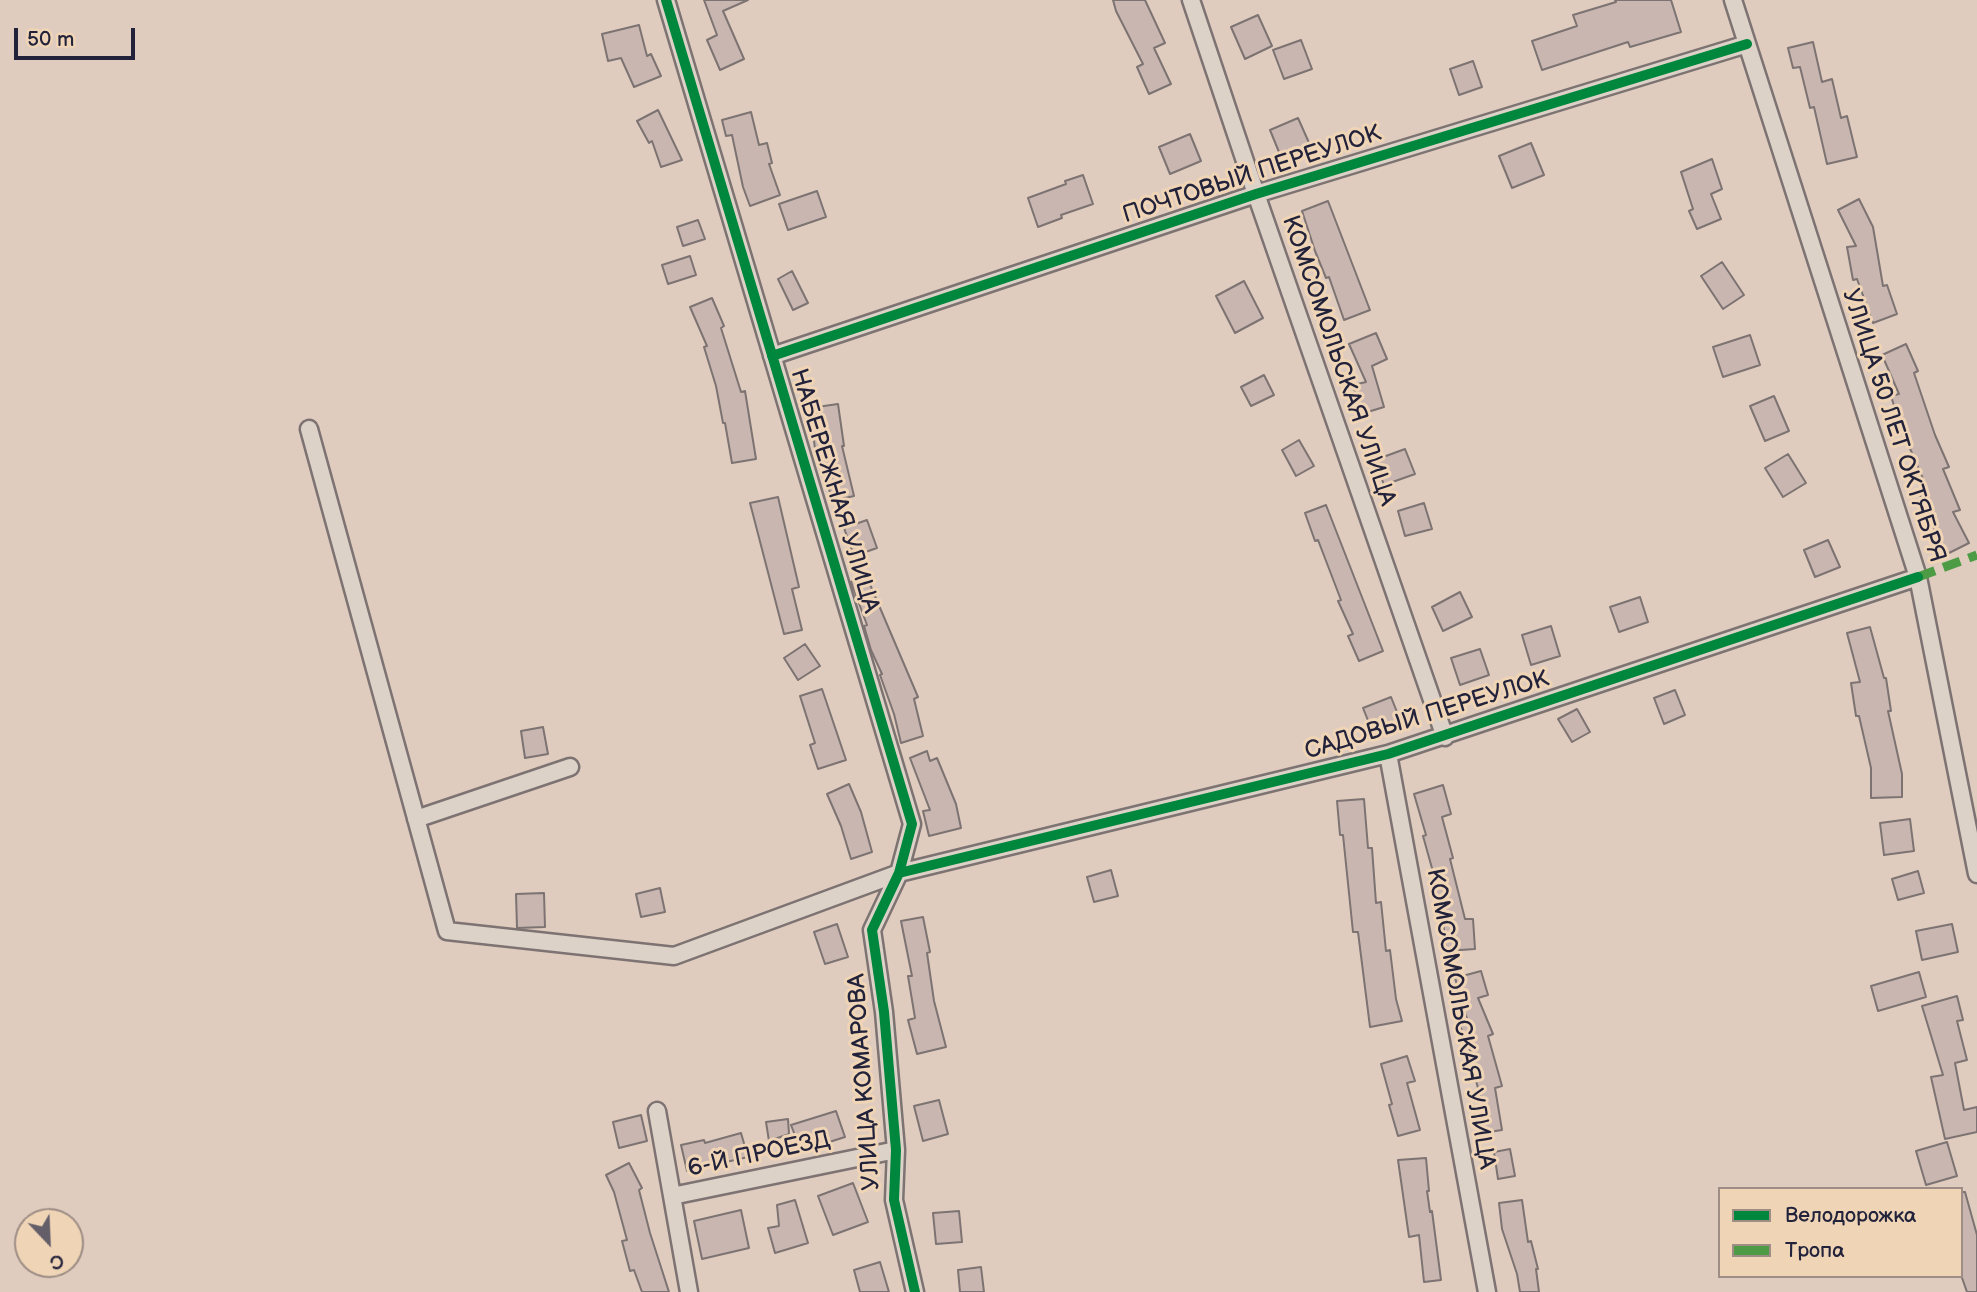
<!DOCTYPE html>
<meta charset="utf-8">
<style>
body{margin:0}
#map{position:relative;width:1977px;height:1292px;overflow:hidden;background:#e0ccbe;font-family:"Balsamiq Sans",sans-serif}
canvas{display:block}
.legend{position:absolute;left:1718px;top:1187px;width:245px;height:91px;box-sizing:border-box;background:#efd5b6;border:2px solid #9d8d85;margin:0;padding:9px 12px;list-style:none;font-size:21px;color:#22223b}
.legend li{display:flex;align-items:center;gap:14px;height:35px}
.legend b{width:35px;border:2px solid #9d8d85}
.north{position:absolute;left:14px;top:1208px;width:70px;height:70px;box-sizing:border-box;background:#efd5b6;border:2px solid #9d8d85;border-radius:50%;rotate:157deg;font-size:19px;font-weight:700;line-height:28px;text-align:center;color:#22223b}
.north::after{content:'';display:block;margin:auto;width:24px;height:32px;background:#645e69;clip-path:polygon(50% 0,100% 100%,50% 72%,0 100%)}
.scale{position:absolute;left:14px;top:28px;width:121px;height:32px;box-sizing:border-box;border:4px solid #22223b;border-top:0;padding-left:9px;font-size:21px;line-height:24px;white-space:nowrap;color:#22223b;-webkit-text-stroke:5px #efd5b6;paint-order:stroke}
</style>
<div id="map">
<canvas width="1977" height="1292"></canvas>
<ul class="legend">
<li><b style="height:9px;background:#00873e"></b>Велодорожка</li>
<li><b style="height:9px;background:#4d9b45"></b>Тропа</li>
</ul>
<div class="north">С</div>
<div class="scale">50 m</div>
</div>
<script>
const ctx = document.querySelector('canvas').getContext('2d');
ctx.lineJoin = 'round';
function fillPath(path, color) {
  ctx.fillStyle = color;
  ctx.fill(path, 'evenodd');
}
function strokePath(path, color, width, dash) {
  ctx.strokeStyle = color;
  ctx.lineWidth = width;
  ctx.lineCap = dash ? 'butt' : 'round';
  ctx.setLineDash(dash || []);
  ctx.stroke(path);
}
function label(font, color, halo, rows, align = 'center') {
  ctx.font = font + ' "Balsamiq Sans",sans-serif';
  ctx.lineWidth = 6;
  ctx.setLineDash([]);
  ctx.textBaseline = 'middle';
  ctx.strokeStyle = halo;
  ctx.fillStyle = color;
  for (const [text, x, y, turn = 0] of rows) {
    ctx.save();
    ctx.translate(x, y);
    ctx.rotate((+turn || 0) * Math.PI / 180);
    ctx.textAlign = isNaN(turn) ? turn : align;
    if (halo) ctx.strokeText(text, 0, 0);
    ctx.fillText(text, 0, 0);
    ctx.restore();
  }
}
const building = new Path2D(`
 M704,0H748L723,11L744,59L720,70L707,40L717,35Z
 M1113,0H1145L1165,43L1154,48L1171,84L1149,94L1137,67L1143,64L1116,11Z
 M1615,0H1671L1681,32L1630,47L1628,42L1542,70L1532,41L1577,26L1573,15L1616,2Z
 M1258,15L1272,46L1245,59L1231,27Z
 M639,25L647,56L651,54L661,76L634,87L621,58L608,61L602,34Z
 M1301,40L1312,69L1284,79L1273,50Z
 M1813,42L1822,82L1832,79L1841,118L1847,116L1857,157L1827,164L1814,107L1810,108L1800,67L1793,68L1788,48Z
 M1473,61L1482,87L1459,95L1450,69Z
 M658,110L682,160L661,167L652,141L649,143L637,121Z
 M751,112L759,145L767,143L772,163L769,164L780,195L750,206L743,187L732,135L726,136L722,120Z
 M1298,118L1310,145L1281,157L1270,130Z
 M1190,134L1201,161L1170,174L1159,147Z
 M1531,143L1544,175L1512,188L1499,156Z
 M1712,159L1722,189L1711,194L1721,219L1697,229L1689,211L1693,209L1681,172Z
 M1083,175L1093,204L1061,215L1062,218L1038,227L1028,198L1066,184L1065,181Z
 M817,191L826,217L788,230L779,204Z
 M1859,199L1873,227L1883,286L1887,285L1897,314L1873,323L1857,279L1853,280L1847,247L1856,246L1838,210Z
 M1328,201L1370,310L1344,320L1329,277L1326,278L1315,251L1302,211Z
 M698,220L705,239L683,246L677,227Z
 M690,256L696,275L668,284L662,265Z
 M1722,262L1744,295L1723,309L1701,276Z
 M792,271L808,303L793,310L778,279Z
 M1244,281L1263,318L1235,333L1216,296Z
 M712,298L724,326L721,328L741,392L745,391L756,459L732,463L725,423H723L716,386L704,347L707,346L690,307Z
 M1376,333L1387,359L1372,366L1384,407L1361,414L1353,385L1366,382L1349,344Z
 M1750,335L1760,365L1723,377L1713,347Z
 M1906,344L1918,371L1914,373L1935,435L1949,467L1943,469L1960,510L1953,512L1969,543L1939,558L1927,534L1935,530L1918,490L1926,486L1900,425L1891,396L1899,394L1882,355Z
 M1264,375L1274,395L1251,406L1241,387Z
 M1774,396L1789,431L1765,441L1750,406Z
 M838,404L844,446H842L854,496L832,501L819,449H815L810,408Z
 M1299,440L1314,466L1296,476L1282,450Z
 M1405,449L1415,474L1384,485L1375,460Z
 M1788,454L1806,483L1783,497L1765,468Z
 M778,497L799,587L792,589L802,630L784,634L750,503Z
 M1424,503L1432,529L1405,536L1398,511Z
 M1326,505L1383,651L1359,661L1348,636L1353,634L1338,601L1341,600L1318,540L1315,541L1305,513Z
 M867,520L877,548L854,556L844,528Z
 M1828,540L1840,567L1815,577L1804,550Z
 M866,575L918,697L914,699L923,736L901,743L894,714L880,675L882,674L871,650L864,626L867,625L851,582Z
 M1460,592L1472,617L1443,631L1432,607Z
 M1640,597L1648,622L1619,632L1610,607Z
 M1551,626L1560,656L1531,665L1522,635Z
 M1870,627L1884,678H1886L1891,711H1888L1902,774V797L1871,798V768L1859,716H1856L1851,683L1860,682L1847,633Z
 M805,644L820,666L798,680L784,658Z
 M1480,649L1489,675L1460,685L1451,658Z
 M822,689L846,760L818,769L810,745L815,743L800,696Z
 M1675,690L1685,715L1664,724L1654,698Z
 M1391,697L1401,722L1373,733L1363,708Z
 M1577,709L1590,732L1572,742L1558,719Z
 M543,727L548,754L525,758L521,731Z
 M927,751L930,761L937,758L956,804L961,828L929,836L923,811L930,810L910,758Z
 M849,784L861,812L872,852L851,859L841,826L827,794Z
 M1443,785L1451,814L1442,817L1453,858L1450,859L1465,919H1473L1475,949L1446,951L1442,910L1439,911L1431,881L1435,879L1423,836L1426,835L1414,794Z
 M1364,799L1368,848H1372L1376,903L1381,902L1386,951L1390,950L1396,999L1402,1021L1370,1027L1358,932H1353L1343,835H1340L1337,801Z
 M1910,819L1914,851L1884,855L1880,823Z
 M1111,870L1118,896L1094,902L1087,877Z
 M1918,871L1924,893L1898,900L1892,879Z
 M660,888L665,912L641,917L636,894Z
 M544,893L545,927L517,928L516,894Z
 M923,917L930,952L927,953L934,1001L946,1047L917,1054L908,1020L915,1018L908,976H912L901,921Z
 M837,924L848,957L825,964L814,932Z
 M1952,924L1958,952L1922,960L1916,931Z
 M1481,971L1488,995L1478,998L1493,1034L1488,1036L1502,1086L1495,1088L1502,1130L1483,1133L1478,1107L1483,1106L1471,1063L1475,1062L1460,1026L1468,1022L1455,978Z
 M1919,972L1926,997L1878,1011L1871,986Z
 M1957,996L1963,1020L1957,1021L1967,1060L1955,1063L1964,1110L1977,1107V1132L1945,1139L1931,1077L1943,1075L1922,1006Z
 M1407,1056L1415,1081L1407,1083L1420,1130L1398,1136L1389,1105L1392,1104L1381,1064Z
 M939,1100L948,1134L923,1141L914,1106Z
 M836,1111L845,1137L801,1151L791,1125Z
 M641,1115L647,1141L619,1148L613,1122Z
 M788,1119L789,1134L769,1141L766,1122Z
 M741,1133L748,1157L687,1171L681,1145L704,1140L705,1143Z
 M1947,1142L1957,1176L1926,1185L1916,1151Z
 M1510,1149L1515,1176L1498,1179L1494,1152Z
 M1426,1158L1429,1191H1427L1430,1212L1432,1211L1441,1280L1424,1282L1419,1235L1409,1237L1398,1160Z
 M629,1163L642,1188L639,1190L650,1233L669,1292H642L634,1270L630,1271L622,1241L627,1240L614,1192L606,1175Z
 M853,1183L868,1222L833,1235L818,1196Z
 M1961,1192H1965L1977,1235V1292H1967L1961,1275Z
 M795,1200L808,1243L775,1253L768,1228L779,1226L777,1205Z
 M1522,1200L1528,1242L1531,1241L1538,1269H1536L1539,1292H1520L1517,1274L1502,1229L1499,1203Z
 M741,1210L749,1248L702,1259L694,1221Z
 M959,1211L962,1242L936,1244L933,1213Z
 M880,1262L889,1292H860L854,1270Z
 M981,1267L984,1292H960L958,1270Z`);
const minor = new Path2D(`
 M666,0L912,824L899,873L872,930L884,1012L896,1150L894,1200L915,1292
 M1191,0L1256,194L1445,737
 M1733,0L1918,577L1977,874
 M772,356L1256,194L1747,44
 M309,429L447,931L674,956L899,873L1388,754L1918,577
 M1388,754L1487,1292
 M416,819L570,767
 M657,1111L689,1292
 M672,1196L896,1150`);
const quiet = new Path2D(`
 M1918,577L1977,555`);
const cycleway = new Path2D(`
 M666,0L912,824L899,873L872,930L884,1012L896,1150L894,1200L915,1292
 M772,356L1256,194L1747,44
 M899,873L1388,754L1918,577`);
const streetNames = [
 ["ПОЧТОВЫЙ ПЕРЕУЛОК",1252,175,-18],
 ["КОМСОМОЛЬСКАЯ УЛИЦА",1338,361,71],
 ["УЛИЦА 50 ЛЕТ ОКТЯБРЯ",1893,426,72],
 ["НАБЕРЕЖНАЯ УЛИЦА",834,491,73],
 ["САДОВЫЙ ПЕРЕУЛОК",1427,716,-17],
 ["КОМСОМОЛЬСКАЯ УЛИЦА",1460,1019,80],
 ["УЛИЦА КОМАРОВА",865,1082,-94],
 ["6-Й ПРОЕЗД",759,1155,-12]
];
fillPath(building, '#c9b6b0');
strokePath(building, '#7c7372', 2);
strokePath(minor, '#7c7372', 21);
strokePath(minor, '#ddd2c7', 16);
strokePath(quiet, '#4d9b45', 9, [18, 9]);
strokePath(cycleway, '#00873e', 10);
label('24px', '#22223b', '#efd5b6', streetNames);
</script>
